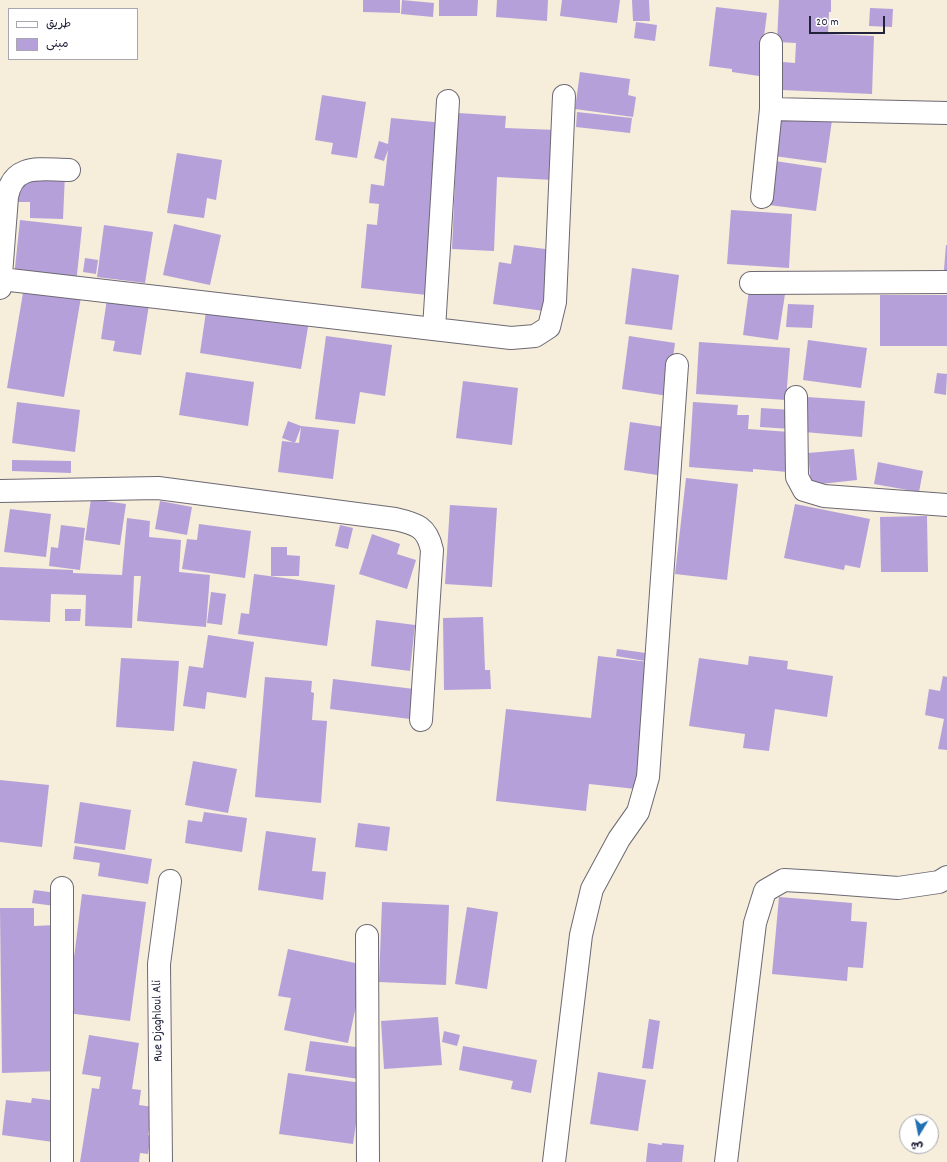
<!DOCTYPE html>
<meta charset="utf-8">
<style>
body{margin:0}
#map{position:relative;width:947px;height:1162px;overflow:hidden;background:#f6edda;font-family:Dekko,"Playpen Sans Arabic",sans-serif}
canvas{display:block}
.legend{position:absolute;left:8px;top:8px;width:130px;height:52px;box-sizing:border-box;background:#fff;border:1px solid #a7a7b1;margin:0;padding:5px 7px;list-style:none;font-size:12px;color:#22223b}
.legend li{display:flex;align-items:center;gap:8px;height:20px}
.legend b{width:20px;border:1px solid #a7a7b1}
.north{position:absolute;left:899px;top:1114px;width:40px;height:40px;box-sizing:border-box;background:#fff;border:1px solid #a7a7b1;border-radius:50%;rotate:190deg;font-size:11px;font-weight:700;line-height:16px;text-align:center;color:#22223b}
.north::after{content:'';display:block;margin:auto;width:14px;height:18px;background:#1f6fb2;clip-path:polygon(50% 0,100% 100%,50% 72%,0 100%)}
.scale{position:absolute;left:809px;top:16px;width:76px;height:18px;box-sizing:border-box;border:2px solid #22223b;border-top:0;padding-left:5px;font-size:12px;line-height:14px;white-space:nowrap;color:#22223b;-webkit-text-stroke:3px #fff;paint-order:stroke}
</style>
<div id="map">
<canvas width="947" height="1162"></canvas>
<ul class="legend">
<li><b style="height:5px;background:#fff"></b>طريق</li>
<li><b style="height:11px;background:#b6a0d9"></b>مبنى</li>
</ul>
<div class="north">ش</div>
<div class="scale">20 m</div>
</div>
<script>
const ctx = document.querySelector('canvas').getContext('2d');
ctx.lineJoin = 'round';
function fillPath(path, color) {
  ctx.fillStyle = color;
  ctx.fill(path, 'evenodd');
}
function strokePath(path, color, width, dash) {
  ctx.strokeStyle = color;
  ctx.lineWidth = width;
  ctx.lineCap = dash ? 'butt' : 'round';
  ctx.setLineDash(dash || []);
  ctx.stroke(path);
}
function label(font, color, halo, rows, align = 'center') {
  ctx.font = font + ' Dekko,sans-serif';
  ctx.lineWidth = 3;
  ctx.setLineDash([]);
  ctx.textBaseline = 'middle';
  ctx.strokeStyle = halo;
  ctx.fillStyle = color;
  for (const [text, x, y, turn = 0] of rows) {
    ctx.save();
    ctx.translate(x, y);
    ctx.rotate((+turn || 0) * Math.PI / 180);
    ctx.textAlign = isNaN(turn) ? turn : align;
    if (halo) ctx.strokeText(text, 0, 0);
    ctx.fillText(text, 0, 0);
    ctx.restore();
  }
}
const building = new Path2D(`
 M363,0H400V13L363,12Z
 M402,0L434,3L433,17L401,14Z
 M439,0H478L477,16H439Z
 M497,0H548L547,21L496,17Z
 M562,0H620L617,23L560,16Z
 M632,0H649L650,21H633Z
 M779,0H831V12H829L828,34L874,36L872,94L782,90L783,62L795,63L796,43L777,42Z
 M716,7L767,13L759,76L732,72V69L709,66Z
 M870,8L893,9L892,27L869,26Z
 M636,22L657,25L655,41L634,38Z
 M580,72L630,79L628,95L636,97L633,117L575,109Z
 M322,95L366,102L357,158L331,154L333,143L315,140Z
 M577,112L632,118L630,133L576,127Z
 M458,113L506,116L505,128L557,130L554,180L497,177L494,251L452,249Z
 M780,113L832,120L826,163L774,156Z
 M391,118L444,123L427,295L361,288L367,224L377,225L379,204L369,203L371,184L384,186L388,150L384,161L374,158L379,141L388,144Z
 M177,153L222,160L216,200L207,198L204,218L167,213Z
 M775,161L822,168L816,211L769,205Z
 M65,174L63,219L30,218V202H15L20,177Z
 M731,210L792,214L789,268L727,264Z
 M20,220L82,227L76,284L14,277Z
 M174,224L221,235L210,285L163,275Z
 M104,225L153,232L145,283L97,277Z
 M514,245L553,250L544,311L493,304L499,262L511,264Z
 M946,245H947V270H944Z
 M85,258L98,260L96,274L83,272Z
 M632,268L679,275L672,330L625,324Z
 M24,287L81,297L64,397L7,388Z
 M749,290L785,294L778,340L743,335Z
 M880,295H947V346H880Z
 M107,299L149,305L141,355L113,351L115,341L101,339Z
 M788,304L814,305L812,328L786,327Z
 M207,305L309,321L301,369L200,353Z
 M326,336L392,345L385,396L360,392L355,424L315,419Z
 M629,336L675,343L668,396L622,389Z
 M808,340L867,348L861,388L803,380Z
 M699,342L790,348L786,400L696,394Z
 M186,372L254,382L248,426L179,415Z
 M937,373L947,374L946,395L934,393Z
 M463,381L518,388L512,445L456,438Z
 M807,397L865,401L862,437L804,432Z
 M17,402L80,410L75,452L12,443Z
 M693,402L738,405L737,415H749L748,429L790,432L788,472L753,469V472L689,467Z
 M761,408L792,410L791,429L760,427Z
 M288,421L301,426L339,430L333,479L278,472L282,441L299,443L301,427L295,443L282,438Z
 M630,422L671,428L664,476L624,470Z
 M854,449L857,480L811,485L808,453Z
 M12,460L71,461V473L12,471Z
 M878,462L923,471L919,492L874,484Z
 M686,478L738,484L727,580L675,574Z
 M91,499L126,504L120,545L85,540Z
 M160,501L192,507L187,535L155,529Z
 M795,504L870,519L860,568L845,565L844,570L784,558Z
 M450,505L497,508L492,587L445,584Z
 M10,509L51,514L46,557L4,552Z
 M927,516L928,572H881L880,517Z
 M127,518L150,521L149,537L181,540L179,572L210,575L206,627L137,621L141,576H134L132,628L85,626L86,595L51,594L50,622L0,620V567L73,570V573L122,575Z
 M199,524L251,531L245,578L182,569L187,539L197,540Z
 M61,525L85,528L80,570L49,566L51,547L58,548Z
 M340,525L353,528L348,549L335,546Z
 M372,534L400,544L397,554L416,560L407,589L359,574Z
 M271,547H287V555L300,556L299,576H271Z
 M254,574L335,585L327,646L238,634L241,613L249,614Z
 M211,592L226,594L222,625L207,623Z
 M65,609H81L80,621H65Z
 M483,617L485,670H490L491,689L444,690L443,618Z
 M376,620L415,625L410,671L371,666Z
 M208,635L254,642L246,698L207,692L205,709L183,706L189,666L203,668Z
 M617,649L646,653L645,661L616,656Z
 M598,656L649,662L636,789L589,784L586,811L496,801L506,709L591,718Z
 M749,656L788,661L787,669L833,676L827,717L775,709L769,751L743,748L745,734L689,726L699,658L748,665Z
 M121,658L179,661L174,731L116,727Z
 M943,676L947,677V750L938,749L944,719L925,715L929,689L940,691Z
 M265,677L312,681L311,692L314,693L312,720L327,721L321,803L255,797Z
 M333,679L414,689L410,719L330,709Z
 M193,761L237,769L228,813L185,805Z
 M0,780L49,785L42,847L0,842Z
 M80,802L131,810L125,850L74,843Z
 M204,812L247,818L242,852L185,843L188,820L202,822Z
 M358,823L390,827L387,851L355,847Z
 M266,831L316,838L312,871L326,872L323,900L258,890Z
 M75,846L152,859L148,884L98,876L100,863L73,859Z
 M34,890L57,893L55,906L32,903Z
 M82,894L146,902L130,1021L67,1013Z
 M779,897L852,903L851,921L867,922L863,968L848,967L847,981L772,974Z
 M382,902L449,905L446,985L379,982Z
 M467,907L498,912L487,989L455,984Z
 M0,908H34V926L56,925L60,1071L2,1073Z
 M288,949L365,965L348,1043L284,1030L291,998L278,996Z
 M438,1017L442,1065L384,1069L381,1021Z
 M649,1019L660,1021L653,1069L642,1068Z
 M444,1031L460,1035L457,1046L442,1042Z
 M89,1035L139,1043L132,1089L141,1090L139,1105L153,1107L148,1135L151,1136L148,1154L140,1153L139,1162H80L92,1088L99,1089L101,1077L82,1074Z
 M310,1041L363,1048L359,1079L305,1071Z
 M463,1046L537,1060L531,1093L511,1089L513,1081L459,1070Z
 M598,1072L646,1080L638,1131L590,1124Z
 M288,1073L362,1083L353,1144L279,1134Z
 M32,1098L58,1101L53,1142L2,1135L6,1100L31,1103Z
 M648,1143L662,1145V1143L684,1145L682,1162H646Z`);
const minor = new Path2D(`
 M771,44V109L947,113
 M762,197L771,109
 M1,279L511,338L535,336L549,327L555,302L564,96
 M751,283L947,282
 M0,288L7,197C13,162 42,170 69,170
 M434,329L448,101
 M796,397L797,477L804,490L824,496L947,505
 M0,491L158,488L395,519C417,524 427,527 432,550L421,720
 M62,888V1162
 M367,936L368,1162
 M161,1162L159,964L170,881
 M554,1162L581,935L592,889L619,839L638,812L648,777L677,365
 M726,1162L755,923L765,891L784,880L819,882L898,888L939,882L947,877`);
const streetNames = [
 ["Rue Djaghloul Ali",159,1021,-91]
];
fillPath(building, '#b6a0d9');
strokePath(minor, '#6c6973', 24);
strokePath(minor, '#fff', 22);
label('13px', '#22223b', '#fff', streetNames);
</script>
